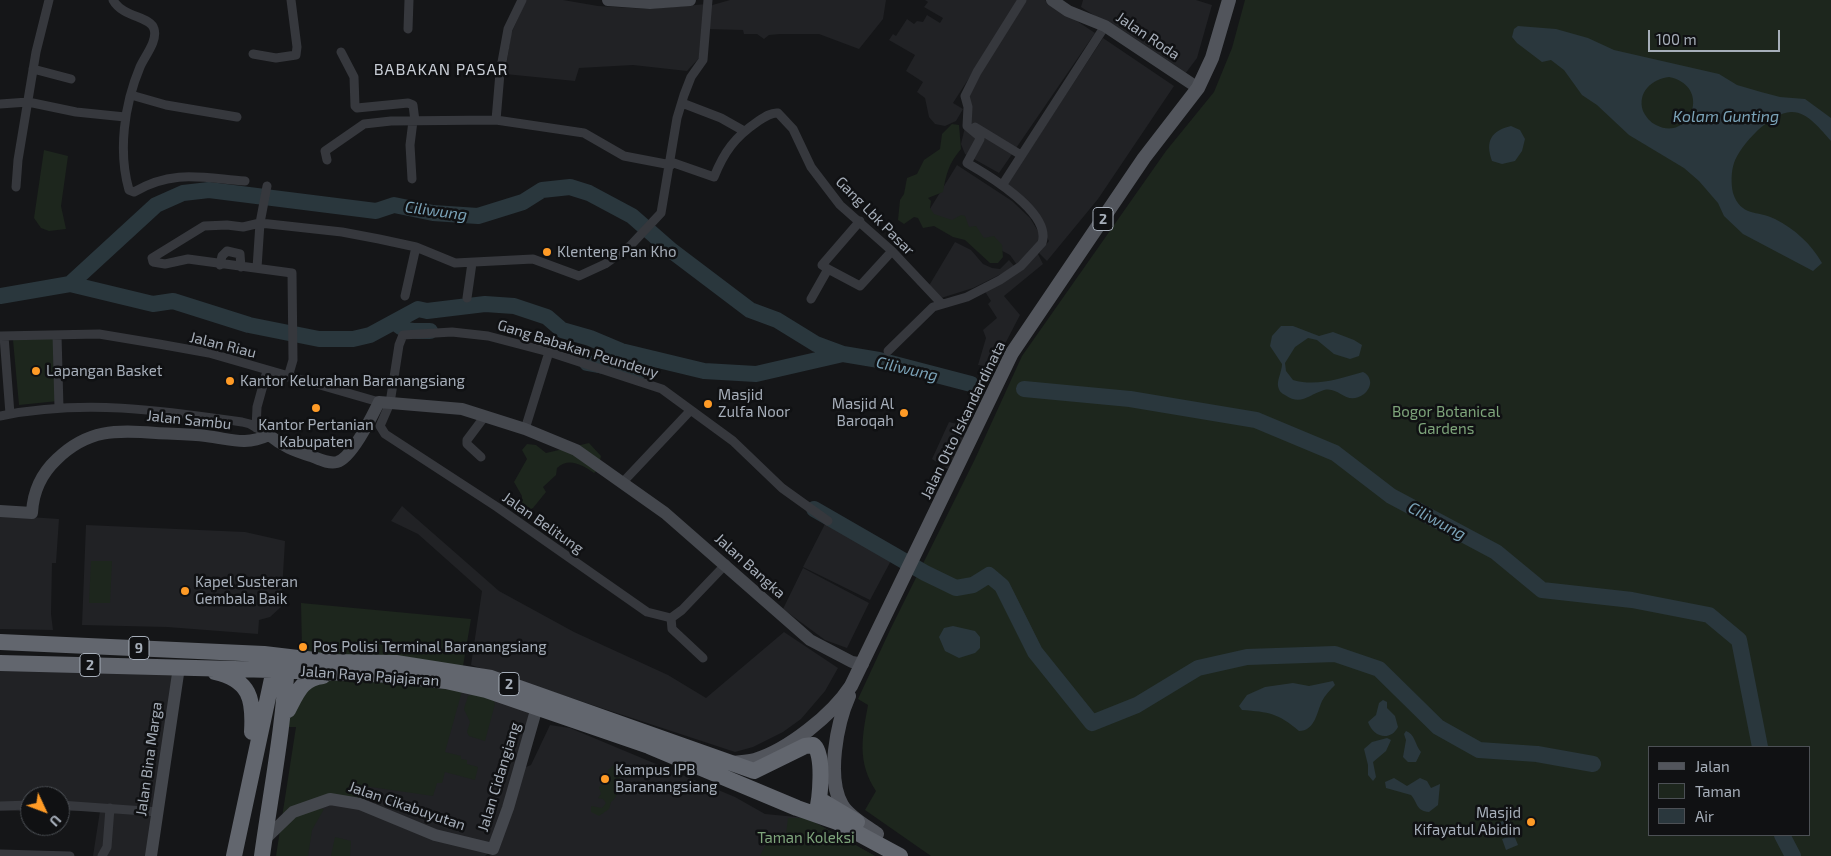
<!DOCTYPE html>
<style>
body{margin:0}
#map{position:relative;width:1831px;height:856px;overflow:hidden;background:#151618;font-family:"Exo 2",sans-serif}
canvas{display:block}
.legend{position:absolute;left:1648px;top:746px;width:162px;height:90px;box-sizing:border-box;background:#101113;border:1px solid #4c5055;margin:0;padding:6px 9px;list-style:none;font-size:15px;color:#a6aeb9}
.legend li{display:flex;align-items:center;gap:10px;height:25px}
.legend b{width:25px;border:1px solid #4c5055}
.north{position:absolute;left:20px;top:786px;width:50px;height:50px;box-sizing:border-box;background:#101113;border:1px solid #4c5055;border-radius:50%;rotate:133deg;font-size:14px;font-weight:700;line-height:20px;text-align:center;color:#a6aeb9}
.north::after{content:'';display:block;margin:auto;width:18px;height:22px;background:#ff9b26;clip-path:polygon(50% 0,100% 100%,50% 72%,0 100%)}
.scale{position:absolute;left:1648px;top:30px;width:132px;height:22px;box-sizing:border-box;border:2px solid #a6aeb9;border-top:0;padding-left:6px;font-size:15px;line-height:18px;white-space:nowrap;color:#a6aeb9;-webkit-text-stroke:4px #101113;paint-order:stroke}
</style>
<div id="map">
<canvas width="1831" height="856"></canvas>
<ul class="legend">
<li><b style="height:6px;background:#52555c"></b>Jalan</li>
<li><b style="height:14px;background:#1d261d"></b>Taman</li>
<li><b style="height:14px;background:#2a373d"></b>Air</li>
</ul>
<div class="north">U</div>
<div class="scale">100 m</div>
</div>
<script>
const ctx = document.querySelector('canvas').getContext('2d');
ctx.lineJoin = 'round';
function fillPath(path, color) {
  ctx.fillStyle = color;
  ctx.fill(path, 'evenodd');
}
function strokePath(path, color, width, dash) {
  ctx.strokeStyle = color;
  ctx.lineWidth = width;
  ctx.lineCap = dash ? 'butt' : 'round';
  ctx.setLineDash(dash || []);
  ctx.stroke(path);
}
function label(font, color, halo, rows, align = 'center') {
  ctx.font = font + ' "Exo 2",sans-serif';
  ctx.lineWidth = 5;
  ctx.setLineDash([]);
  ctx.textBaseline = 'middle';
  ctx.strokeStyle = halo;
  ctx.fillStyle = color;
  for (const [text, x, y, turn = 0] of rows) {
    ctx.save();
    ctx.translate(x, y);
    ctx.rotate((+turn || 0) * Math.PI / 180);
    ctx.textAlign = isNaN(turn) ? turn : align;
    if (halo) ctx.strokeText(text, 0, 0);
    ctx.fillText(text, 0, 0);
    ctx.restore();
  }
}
const built = new Path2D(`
 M526,0H563L598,6L649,9L707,4L702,55L687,71L633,65L579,68L575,81L505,74L511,34Z
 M730,0H886L883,19L859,49L819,34H780L769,35L764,39L757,34H744L743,30L706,29L709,6Z
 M925,0H1019L953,103L963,109L956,121L945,126L935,124L929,117L925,98L917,92L923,82L906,71L915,55L889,40L893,34L896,36L907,19L914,24L917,21L923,22L927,15L940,23L943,18L924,7L928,2Z
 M1026,0H1045L1095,33L999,173L965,154L961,144L970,106L962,100Z
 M1083,0H1196L1212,5L1197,58L1185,74L1081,7Z
 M1103,38L1174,86L1098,199L1047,261L1039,253L1049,241L1033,212L1006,186Z
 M957,165L1012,201L1030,218L1041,236L1032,252L1017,265L1010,255L928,212Z
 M955,242L971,250L983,264L992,268L1000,269L1009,260L1015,267L973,288L938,299L927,289Z
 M1037,252L1043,264L1004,296L1020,315L993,367L978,365L986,338L983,330L997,318L988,304L991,301L984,290Z
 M949,422L969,427L949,470L932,459Z
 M402,506L499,591L574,632L668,675L706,698L784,632L838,668L825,691L801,719L783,732L753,747L735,752L471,665L482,591L418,534L391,521Z
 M0,515L59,519L56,563H52L51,614L53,630L0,629Z
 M825,524L894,555L870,600L803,567Z
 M86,525L245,532L285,541L281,607L270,617L259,620L258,634L167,627L82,625Z
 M803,568L869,603L847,648L825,640L783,609Z
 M0,663L179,667L149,856H93L100,811H60V796H30V811H0Z
 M320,676L486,690L537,707L526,767L531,765L550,725L570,728L735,797L765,814L807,818L875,856H490L492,850L485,856H277Z`);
const green = new Path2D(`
 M1245,0H1831V856H931L865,810L876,791C857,762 862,737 868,705L858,699L890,630L975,459L1022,356L1166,151L1214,92L1232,48ZM1650,747H1810V835H1650Z
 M952,124L959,125L961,149C949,163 946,174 943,192L928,198L931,201L930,208L934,214L952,220L961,215L965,216L969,227L976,226L984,238L994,236L1002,245L1003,257L998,263H990L965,240L953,237L934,226L923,228L918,218L914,217L904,224L898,220L900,200L904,194L907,178L917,174L924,160L940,149L942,134Z
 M44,150L68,156L61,206L66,229L49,231L41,228L34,218Z
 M53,336L58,401L19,405L13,340Z
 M589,443L601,456L598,470L594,473C582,465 569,457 557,468L556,475L543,487L546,492L533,508L527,511L521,508L522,496L514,482L527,459L522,450L527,444L536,445L546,453Z
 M91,561H112L110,603H89Z
 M301,603L471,619L462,672L332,662L302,648Z
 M309,678L367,681L462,691L445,752L461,756V759L467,760V764L478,767L475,780L445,772L442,783H437L433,796L364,786L363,805L343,800L319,809H324L312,830L308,856H276L296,727H281Z
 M475,694L494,701L495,704L485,741L469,736L467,732L470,722L464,709L468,696Z
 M614,765L620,767V772L624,773L616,782C617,791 619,796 611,802L609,809L599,816L591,812V806L602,808L606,803L603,799L598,798L601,794L599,787L607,781L608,770Z
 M788,818H807L875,856H760L770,836L779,840L786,835Z
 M335,837L351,841L350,856H331Z`);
const water = new Path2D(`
 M1518,26L1556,29L1588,38L1614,50L1719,74L1737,85L1761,92L1780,97L1805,99L1831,118V141C1821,130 1808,112 1792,112C1772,111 1740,145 1734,163C1731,172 1731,184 1733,193C1741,217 1757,210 1775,219C1795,229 1811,244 1822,263L1813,271L1743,234L1724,216L1718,203L1699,181L1684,168L1629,135L1597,105L1582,95L1564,70L1551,60L1542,62L1517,43L1512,37L1514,29ZM1669,77C1713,86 1690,143 1656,125C1650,122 1646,117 1643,111C1637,92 1652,79 1669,77Z
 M1511,126L1520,130L1525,139L1522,151L1515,161L1502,164L1492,161C1485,141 1491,131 1511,126Z
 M1281,326H1293L1319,336L1333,332L1354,340L1362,345L1359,356L1350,359L1334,354L1317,340L1308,338L1295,347L1285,363L1286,371L1293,380C1317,387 1341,378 1363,372C1367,374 1369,376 1370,381C1371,385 1368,391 1364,394C1346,407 1340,386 1324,390C1308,395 1301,406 1285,395C1281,393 1279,391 1278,386C1277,380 1282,371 1282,364L1270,346L1272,336Z
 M953,626L975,631L980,637V648L975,653L959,658L945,651L939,637L944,628Z
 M1333,681L1335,685C1330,690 1325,695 1322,701C1317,712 1315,731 1299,731C1278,713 1269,712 1242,710L1239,706L1247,695L1265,687L1293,683L1309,686Z
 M1383,700L1387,702V708L1395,716L1398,727C1390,742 1373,737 1368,722L1376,715L1379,703Z
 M1406,731C1415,734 1415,745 1421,752L1416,762H1408L1403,757L1406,740L1404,734Z
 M1387,738L1391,740L1386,751L1373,762L1376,777L1373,781L1368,775V765L1364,749L1372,742Z
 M1394,778L1407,786L1420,778L1427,781L1431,788L1440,784L1438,805L1429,812C1416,811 1418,803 1411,795L1386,788L1385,782Z
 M1509,819L1513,830L1501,834L1497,823Z
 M1514,835L1518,845L1506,850L1502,839Z`);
const river = new Path2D(`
 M70,284L156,205L183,193L209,190L376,211L394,205L433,213L478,216L523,202L542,190L570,187L589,193L632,216L672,251L750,310L777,320L816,344L843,354
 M0,296L70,284L153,304L173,301L249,325L319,339H353L370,335L418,309L427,311L485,304L514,306L547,317L562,330L590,338L621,351L704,371L756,374L843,354L879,360L971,384
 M395,322C404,333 417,331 430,331
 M587,363L609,367L636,376
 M1024,389L1130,399L1256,420L1335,453L1391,496L1496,552L1542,590L1632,600L1709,615L1739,640L1760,747
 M814,509L925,573L956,588L973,585L989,575L1002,586L1035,652L1092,723L1137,705L1198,668L1247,657L1335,654L1379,669L1438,727L1479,750L1537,754L1593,764
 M1782,835L1793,856`);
const street = new Path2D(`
 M113,0C123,18 151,16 154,29C158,41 144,57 140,67C124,105 118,152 129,190L134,192C173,169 203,178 245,181
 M408,29L409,0
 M341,52L354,77L355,106L357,108L408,103L413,105L415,121
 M253,54L276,58L296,55L297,47L291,0
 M33,69L71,79
 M131,95L166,105L237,117
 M682,103L721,118L744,131
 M0,104L28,102L76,112L125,117
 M496,120L500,73L508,29L522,0
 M975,127L1021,155
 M327,160L325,151L364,124L391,121L496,120L584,133L624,156L671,165
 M671,162L714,177C724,152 735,137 757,122C763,118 771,112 778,113L793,129L811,167L840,205L892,251L941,303
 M412,179L410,145L413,121
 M1003,184L1105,26
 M16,187L18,160L36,52L49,0
 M220,265L222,256L227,251L240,254L241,267
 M257,268L260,223L267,186
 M828,269L860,286L892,251
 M405,296L416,247
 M467,298L472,263
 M811,299L828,269L822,265L860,221
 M57,335L59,408
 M0,336L99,334L159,344L209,353L379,402
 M4,336L10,414
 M888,351L933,307L967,297L1000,280L1021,266L1042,243C1052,213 988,175 967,163L980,139L979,136L967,126L968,107L965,96L977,72L1022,0
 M288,377L293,360L292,273L188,259L165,264L153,262L152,258L204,226L227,225L243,227L260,223L342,232L379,239L416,247L455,263L533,259L579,276L605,264L630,246L661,213L677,118L684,95L691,77L703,60L708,0
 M0,416C83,399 160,410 242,422L250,424L269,435
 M256,428L257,407L267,371
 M525,429L549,352
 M481,457L467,444V440L485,416
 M623,482L690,411
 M671,618L682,610L726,564
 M703,658L672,629L671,618L647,612L497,507L385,434L380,426L390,403L399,345L403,335L452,332L488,336L549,352L662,389L733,441L782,488L828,521
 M60,805L158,812
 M0,806L30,805
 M0,854L70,856
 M102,856L107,847L110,808`);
const secondary = new Path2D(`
 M608,0L650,3L690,0
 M1052,0L1068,11L1105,26L1198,88
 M0,511L32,513C33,492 42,473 57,459C88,429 116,430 156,433C173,434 190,434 206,436C232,439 244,446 269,435C282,446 295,451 311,456C319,459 328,464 337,462C352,458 372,416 379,402L462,409L525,429L576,450L665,513L810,640L852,662L863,664
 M264,840L293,812L330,799L360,804L435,835L493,849L508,808L537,707
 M151,856L179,667`);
const primary = new Path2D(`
 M849,696C837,723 826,778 842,805C849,817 866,826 877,834
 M732,763C739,762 748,762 755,760C788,750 832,715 851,686L1012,353L1144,158L1198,88L1212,58L1229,0`);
const highway = new Path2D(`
 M0,642L264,654L332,662L396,663L491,678L754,771L805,746L813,745C825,752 820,801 816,814
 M0,663L273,670L394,675L446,681L486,690L649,746L797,808L837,822L900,856
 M215,672C250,680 254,699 252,732
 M288,710C297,693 302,678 323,676
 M820,800L857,822
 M234,856L276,660
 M262,856C271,791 284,726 287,660`);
const tram = new Path2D(`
 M972,411L974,407`);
const markers = [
 [547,252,5,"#ff9b26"],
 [36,371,5,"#ff9b26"],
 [230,381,5,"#ff9b26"],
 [708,404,5,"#ff9b26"],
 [316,408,5,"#ff9b26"],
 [904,413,5,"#ff9b26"],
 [185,591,5,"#ff9b26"],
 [303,647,5,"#ff9b26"],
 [605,779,5,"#ff9b26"],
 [1531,822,5,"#ff9b26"]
];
const shields = [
 [1103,219,20],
 [139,648,20],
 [90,665,20],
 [509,684,20]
];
const shieldNames = [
 ["2",1103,219],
 ["9",139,648],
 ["2",90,665],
 ["2",509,684]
];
const streetNames = [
 ["Jalan Roda",1148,36,34],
 ["Gang Lbk Pasar",875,216,45],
 ["Jalan Riau",223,345,14],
 ["Gang Babakan Peundeuy",578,349,17],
 ["Jalan Sambu",189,420,6],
 ["Jalan Otto Iskandardinata",963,420,-64],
 ["Jalan Belitung",543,523,35],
 ["Jalan Bangka",750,566,42],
 ["Jalan Raya Pajajaran",370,676,4],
 ["Jalan Bina Marga",149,759,-82],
 ["Jalan Cidangiang",499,777,-73],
 ["Jalan Cikabuyutan",407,806,19]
];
const poiNames = [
 ["Klenteng Pan Kho",557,252],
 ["Lapangan Basket",46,371],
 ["Kantor Kelurahan Baranangsiang",240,381],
 ["Masjid",718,395],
 ["Zulfa Noor",718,412],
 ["Masjid Al",894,404,"right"],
 ["Baroqah",894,421,"right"],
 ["Kantor Pertanian",316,425,"center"],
 ["Kabupaten",316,442,"center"],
 ["Kapel Susteran",195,582],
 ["Gembala Baik",195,599],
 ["Pos Polisi Terminal Baranangsiang",313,647],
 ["Kampus IPB",615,770],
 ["Baranangsiang",615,787],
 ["Masjid",1521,813,"right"],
 ["Kifayatul Abidin",1521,830,"right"]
];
const parkNames = [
 ["Bogor Botanical",1446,412],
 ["Gardens",1446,429],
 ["Taman Koleksi",806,838]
];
const neighbourhoodNames = [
 ["BABAKAN PASAR",441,70]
];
const waterNames = [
 ["Kolam Gunting",1726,117],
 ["Ciliwung",436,211,8],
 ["Ciliwung",907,369,13],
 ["Ciliwung",1437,521,28]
];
fillPath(built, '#212225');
fillPath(green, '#1d261d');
fillPath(water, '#2a373d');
strokePath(river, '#2a373d', 16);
strokePath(street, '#36383d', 9);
strokePath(secondary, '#44474d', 12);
strokePath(primary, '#52555c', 14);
strokePath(highway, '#62666e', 16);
strokePath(tram, '#494c52', 1);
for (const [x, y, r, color] of markers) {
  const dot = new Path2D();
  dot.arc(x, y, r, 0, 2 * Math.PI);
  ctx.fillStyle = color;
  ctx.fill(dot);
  strokePath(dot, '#101113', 2);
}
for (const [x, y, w] of shields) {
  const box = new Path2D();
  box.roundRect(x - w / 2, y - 11.5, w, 23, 4);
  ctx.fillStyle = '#101113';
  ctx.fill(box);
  strokePath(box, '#a6aeb9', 1);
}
label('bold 14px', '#a6aeb9', null, shieldNames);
label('15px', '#a6aeb9', '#101113', streetNames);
label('15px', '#a6aeb9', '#101113', poiNames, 'left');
label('15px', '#7ea57b', '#101113', parkNames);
ctx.letterSpacing = '1px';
label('16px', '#c7ccd4', '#101113', neighbourhoodNames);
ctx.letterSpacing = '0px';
label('italic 16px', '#7aa2b7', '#101113', waterNames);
</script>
